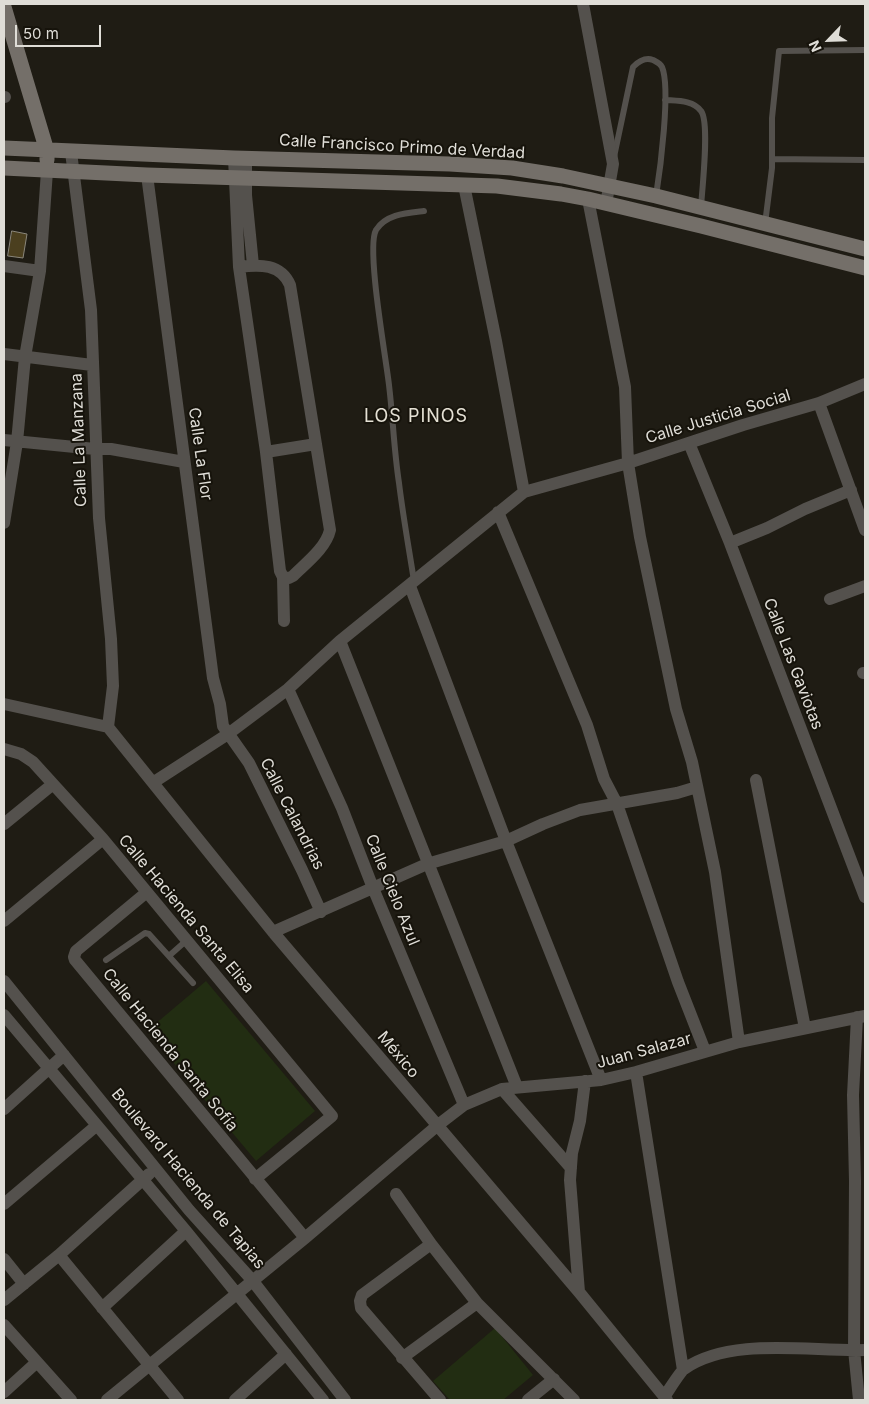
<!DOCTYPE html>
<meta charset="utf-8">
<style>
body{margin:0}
#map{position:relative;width:869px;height:1404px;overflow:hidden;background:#1f1c14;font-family:Inter,sans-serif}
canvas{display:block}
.frame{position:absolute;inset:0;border:5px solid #dfddd7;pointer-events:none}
.north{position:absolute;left:804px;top:15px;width:50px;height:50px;-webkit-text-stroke:4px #16130b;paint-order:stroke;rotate:246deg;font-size:14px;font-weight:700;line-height:20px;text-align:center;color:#dfddd7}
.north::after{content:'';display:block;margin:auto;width:18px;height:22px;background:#dfddd7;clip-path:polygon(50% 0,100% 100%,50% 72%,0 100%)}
.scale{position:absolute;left:15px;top:25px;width:86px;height:22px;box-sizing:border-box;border:2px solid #dfddd7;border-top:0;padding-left:6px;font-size:15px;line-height:18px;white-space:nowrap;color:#dfddd7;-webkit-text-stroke:4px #16130b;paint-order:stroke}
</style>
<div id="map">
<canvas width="869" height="1404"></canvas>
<div class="frame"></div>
<div class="north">N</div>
<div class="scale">50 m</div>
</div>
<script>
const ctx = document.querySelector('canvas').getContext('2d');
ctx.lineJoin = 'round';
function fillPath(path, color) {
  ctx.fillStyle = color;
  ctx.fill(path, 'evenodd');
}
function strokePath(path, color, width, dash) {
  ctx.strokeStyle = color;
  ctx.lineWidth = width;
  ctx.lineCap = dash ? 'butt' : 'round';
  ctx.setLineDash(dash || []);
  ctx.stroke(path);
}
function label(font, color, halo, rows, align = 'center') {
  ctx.font = font + ' Inter,sans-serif';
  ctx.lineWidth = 4;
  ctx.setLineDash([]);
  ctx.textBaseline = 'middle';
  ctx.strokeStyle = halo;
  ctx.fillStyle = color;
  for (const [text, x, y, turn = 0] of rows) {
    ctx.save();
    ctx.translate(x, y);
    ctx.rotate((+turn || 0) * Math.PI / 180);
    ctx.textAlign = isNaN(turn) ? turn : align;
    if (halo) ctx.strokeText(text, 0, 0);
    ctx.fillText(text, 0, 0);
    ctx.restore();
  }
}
const green = new Path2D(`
 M206,981L315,1111L256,1161L147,1031Z
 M495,1328L533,1375L503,1400H450L433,1381Z`);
const building = new Path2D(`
 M12,231L27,234L23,258L8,256Z`);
const lane = new Path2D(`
 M665,100C677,101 693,100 701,111C710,122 702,190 701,207
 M614,157L633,67C639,61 645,57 653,60C657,62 660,63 662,67C671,88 660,171 656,196
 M772,159L865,160
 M765,224L772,168V118L779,51L865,50
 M414,581C409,549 403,516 399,483C394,451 393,418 389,385C386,358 366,248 376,230C386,214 407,213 424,211
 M170,955L187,940
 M106,960L145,933L149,934L193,983`);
const street = new Path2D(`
 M583,4L613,164L606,204
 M4,97H5
 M71,152L91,310L99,518L111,639L113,686L108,727
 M234,158L239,267L266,452L280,571L283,577L289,578L293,576C306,563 326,548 330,530L290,285C281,264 260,264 239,267
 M246,158V195L253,265
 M147,175L213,678L220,704L223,726L249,763L302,870L321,912
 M464,185L496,341L524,492
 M588,199L625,387L628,463L640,537L676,709L692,762L715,872L739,1042
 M4,266L40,271
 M4,354L92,365
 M819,403L865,530
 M4,440L95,449H111L184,462
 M689,443L730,543L865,897
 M266,452L316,444
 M498,512L587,725L604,779L617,804L678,982L705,1051
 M4,523L17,442L25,357L40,271L47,171
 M730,543L767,528L805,509L851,490
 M283,577L284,621
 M410,586L506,841L601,1080
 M830,599L865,586
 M340,641L517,1087
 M863,673H865
 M288,689L342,808L373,888L464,1105
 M4,704L108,727
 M108,727L273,932L579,1292L667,1400
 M4,749L21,754L33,762L103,839L332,1116L255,1179
 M756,780L805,1028
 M154,782L228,734L288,689L340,641L524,492L628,463L743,425L819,403L865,384
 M4,824L53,784
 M147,892L76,951L74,957L75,960L305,1238
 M4,921L103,839
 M273,932L427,864L506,841L543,824L580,810L677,793L697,787
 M4,981L189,1210L252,1280L345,1400
 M4,1015L186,1231L323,1400
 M857,1017L853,1095L855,1181L854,1350L859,1400
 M636,1072L683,1370
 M502,1089L571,1168
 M4,1109L64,1055
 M396,1194L431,1244L477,1303L574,1400
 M4,1204L96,1126
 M431,1244L362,1295L360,1301L361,1308L440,1400
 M59,1255L178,1400
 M4,1259L24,1284
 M579,1292L570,1180L572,1153L580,1121L585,1081
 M4,1300L59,1255L149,1174
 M102,1308L186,1231
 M4,1325L71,1400
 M402,1358L477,1303
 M4,1392L37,1362
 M664,1397C669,1390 680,1372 684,1369C731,1336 811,1352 865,1350
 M107,1400L305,1238L438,1125L464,1105L502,1089L601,1080L636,1072L739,1042L865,1016
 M235,1400L286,1354
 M528,1400L554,1379`);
const secondary = new Path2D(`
 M4,7L47,151V160
 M4,148L234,158L450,164L512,168L563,176L656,196L865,249
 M4,168L147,175L497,186L561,194L588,199L701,226L865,268`);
const streetNames = [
 ["Calle Francisco Primo de Verdad",402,147,3],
 ["Calle Justicia Social",718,417,-17],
 ["Calle La Manzana",79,440,-92],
 ["Calle La Flor",200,454,82],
 ["Calle Las Gaviotas",793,664,69],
 ["Calle Calandrias",292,814,63],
 ["Calle Cielo Azul",392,890,68],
 ["Calle Hacienda Santa Elisa",186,914,50],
 ["Calle Hacienda Santa Sofía",170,1050,51],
 ["Juan Salazar",644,1051,-15],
 ["México",398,1055,50],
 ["Boulevard Hacienda de Tapias",188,1179,50]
];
const neighbourhoodNames = [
 ["LOS PINOS",416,417]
];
fillPath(green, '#222d12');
fillPath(building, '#4b3f1f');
strokePath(building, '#8a867b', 1);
strokePath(lane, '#54514d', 6);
strokePath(street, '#54514d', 12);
strokePath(secondary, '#746f69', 15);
label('16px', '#dfddd7', '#16130b', streetNames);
ctx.letterSpacing = '1px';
label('18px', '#e5e1d5', '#16130b', neighbourhoodNames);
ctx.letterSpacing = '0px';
</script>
